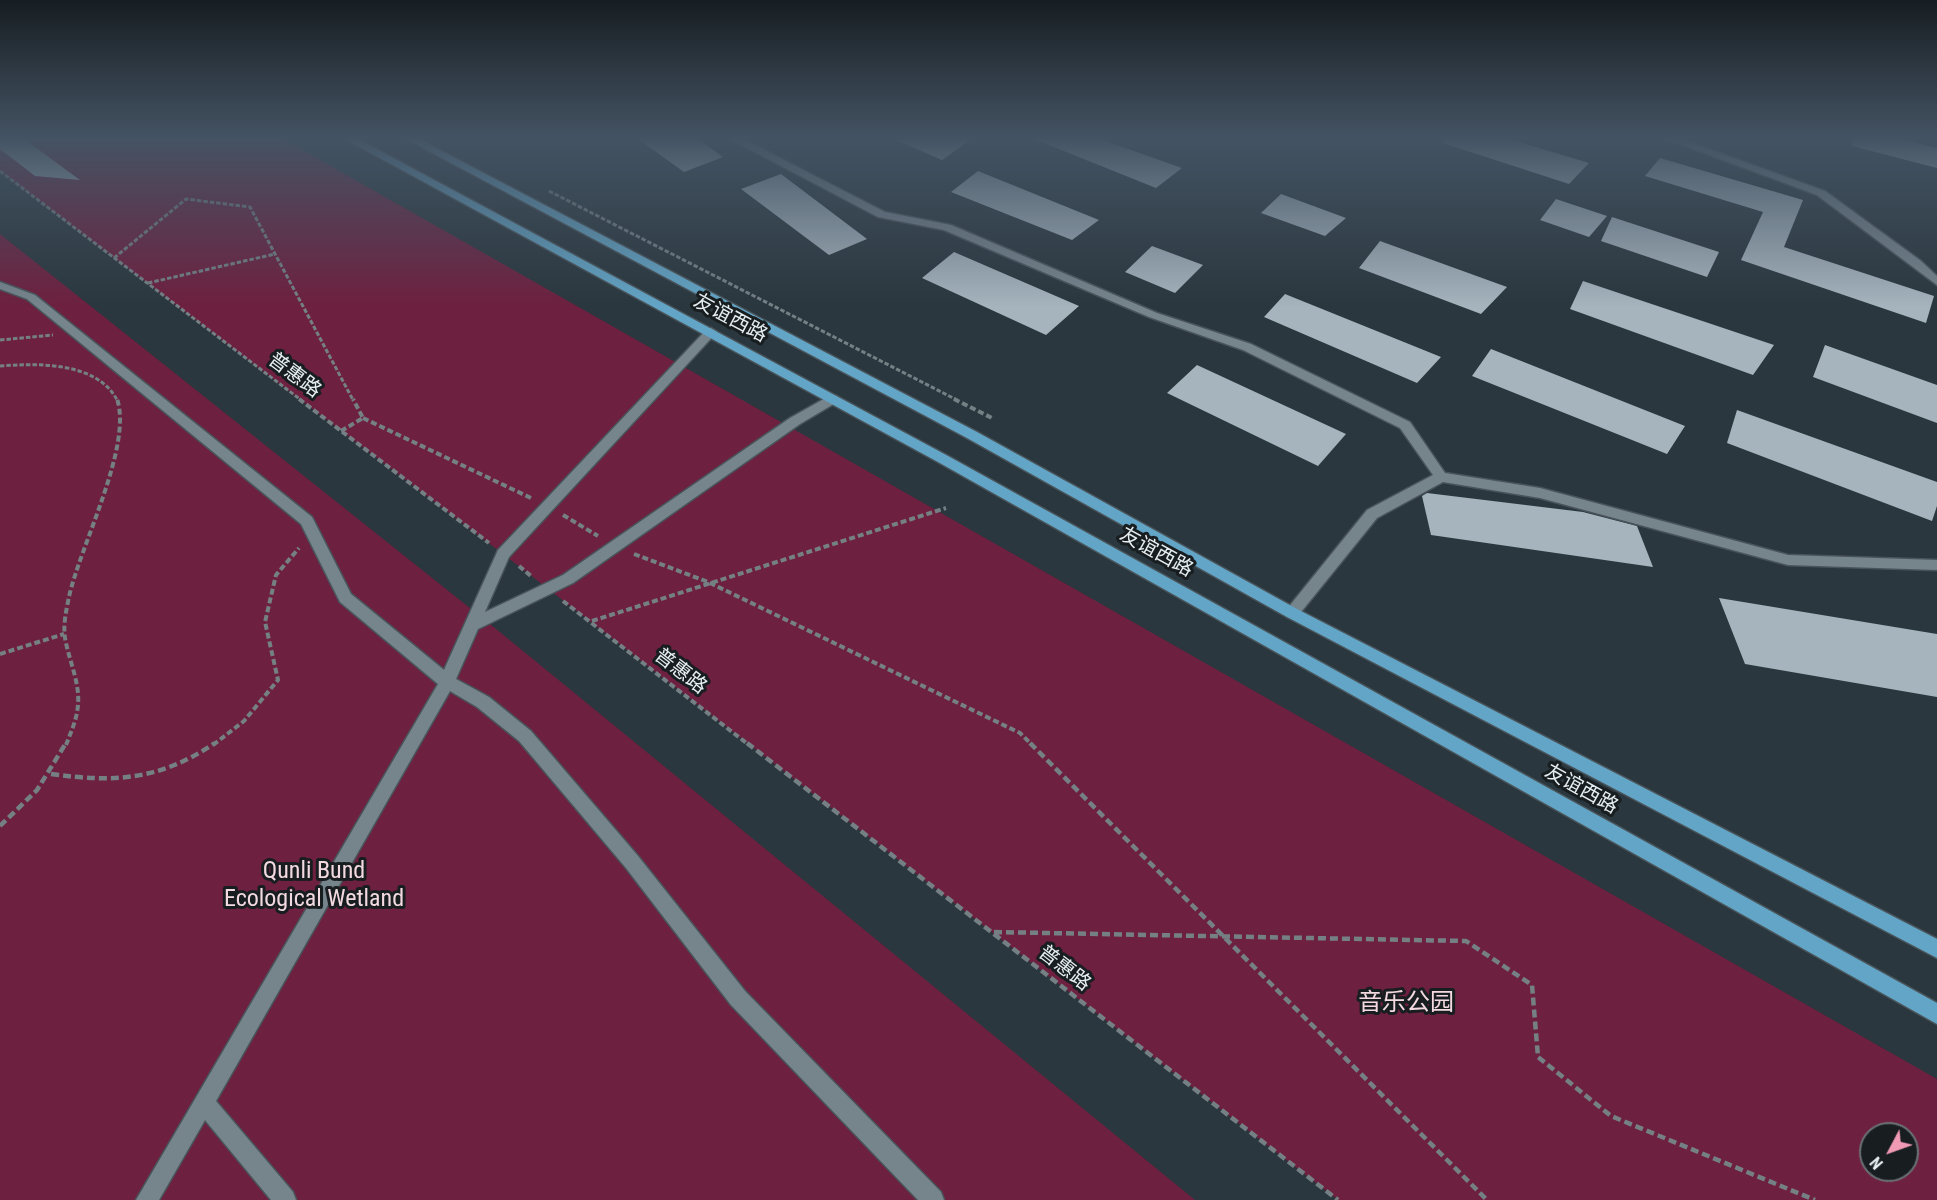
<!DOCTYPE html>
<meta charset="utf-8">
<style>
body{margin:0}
#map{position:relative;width:1937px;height:1200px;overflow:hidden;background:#2a373e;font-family:"Roboto Condensed",sans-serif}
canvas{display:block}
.north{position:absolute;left:1859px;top:1122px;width:60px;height:60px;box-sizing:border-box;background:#181d20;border:2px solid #6a7174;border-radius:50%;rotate:229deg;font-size:16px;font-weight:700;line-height:24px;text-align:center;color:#e6eef2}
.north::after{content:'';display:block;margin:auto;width:21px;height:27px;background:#f09ab5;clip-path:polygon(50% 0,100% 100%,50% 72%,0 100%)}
</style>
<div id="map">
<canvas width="1937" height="1200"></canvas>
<div class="north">N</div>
</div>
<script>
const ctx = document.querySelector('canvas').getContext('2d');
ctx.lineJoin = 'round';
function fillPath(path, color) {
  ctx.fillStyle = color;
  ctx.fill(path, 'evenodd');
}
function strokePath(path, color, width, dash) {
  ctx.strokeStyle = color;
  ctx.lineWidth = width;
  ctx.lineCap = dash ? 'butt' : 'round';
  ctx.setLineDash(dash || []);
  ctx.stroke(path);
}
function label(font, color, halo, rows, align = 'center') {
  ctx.font = font + ' "Roboto Condensed","Noto Sans SC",sans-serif';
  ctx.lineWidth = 6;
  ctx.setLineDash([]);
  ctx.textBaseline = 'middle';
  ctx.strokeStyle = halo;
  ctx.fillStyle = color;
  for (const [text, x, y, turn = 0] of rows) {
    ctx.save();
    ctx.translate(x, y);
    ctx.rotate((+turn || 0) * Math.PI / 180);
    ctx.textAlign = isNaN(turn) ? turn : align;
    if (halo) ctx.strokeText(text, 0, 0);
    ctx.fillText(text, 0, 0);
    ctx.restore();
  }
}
const green = new Path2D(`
 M0,139H283L1937,1079V1200H1338L503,554L0,171ZM1871,1134H1907V1170H1871Z
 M0,234L490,624L1195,1200H0Z`);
const building = new Path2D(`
 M0,139H24L80,180L35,176L0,149Z
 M638,139H698L723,157L684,172Z
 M894,139H972L942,160Z
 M1034,139H1100L1182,168L1156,188Z
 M1444,139H1509L1589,163L1569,184L1443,143Z
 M1853,139H1901L1937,148V168L1852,146Z
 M1660,158L1803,200L1784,247L1934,296L1926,323L1741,260L1763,212L1645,176Z
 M978,171L1099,220L1072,240L951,192Z
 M781,174L867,239L829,255L741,189Z
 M1281,194L1346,218L1325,236L1261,213Z
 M1556,199L1607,216L1589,237L1540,220Z
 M1612,217L1719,252L1707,277L1601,241Z
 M1380,241L1507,287L1481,314L1359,268Z
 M1152,246L1203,265L1175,293L1125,272Z
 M954,252L1079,306L1046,335L922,278Z
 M1583,281L1774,345L1753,375L1570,309Z
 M1285,294L1441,357L1417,383L1264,317Z
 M1825,345L1937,385V423L1813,377Z
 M1491,349L1685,426L1667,454L1472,376Z
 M1197,365L1346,434L1318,466L1167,393Z
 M1737,410L1937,482V506L1932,521L1727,443Z
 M1427,493L1583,512L1637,526L1653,567L1431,535L1422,496Z
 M1719,598L1937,634V697L1745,664Z`);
const pathFar2 = new Path2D(`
 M0,171L301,400
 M549,191L957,400
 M114,258L186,199L250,207L353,400
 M148,283L275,254
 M0,340L53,335
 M0,366C39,363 97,362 117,400`);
const pathFar1 = new Path2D(`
 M299,399L489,543
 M954,399L992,418
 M363,418L533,499
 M341,431L363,418L353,399
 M563,515L598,536
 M634,554L708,582L1020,733L1032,745
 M519,566L531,576
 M563,601L749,745
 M592,621L946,508
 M0,654L64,634
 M66,745C71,732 77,719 78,705C80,682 69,661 65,638C63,625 66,611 69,597C80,546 133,446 117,399
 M213,745L244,721L278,680L265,622L276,575L299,548`);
const path = new Path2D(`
 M747,743L1338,1200
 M1030,743L1487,1200
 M51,774C115,783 160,780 215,743
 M0,826L37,790L66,743
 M994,932L1466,941L1532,985L1538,1057L1611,1116L1815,1200`);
const minor = new Path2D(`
 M730,139H743L885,212L951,225L1157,313L1251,344L1410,422L1445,473L1540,488L1788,555L1937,560V570L1788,565L1540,498L1443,482L1377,518L1297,617H1287L1284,613L1287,609L1367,510L1433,475L1400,428L1243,350L1149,317L944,230L878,217Z
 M1666,139H1681L1825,191L1921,261L1937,276V285L1817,195Z
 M0,282L35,295L312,517L351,594L444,670L498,550L707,329L711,328L717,332L509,557L485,612L563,575L790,418L829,396H837V402L800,424L573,583L478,629L456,679L489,697L531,731L638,856L745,991L941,1192L944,1200H918L731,1005L626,868L519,741L477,707L450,691L216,1101L293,1192L296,1200H271L205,1120L159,1200H136L438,684L340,602L301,524L27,299L0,289Z`);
const major = new Path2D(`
 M345,139H358L948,456L1937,1003V1024L938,462Z
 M406,139H419L977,432L1297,609L1937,939V958L1287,617L967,438Z`);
const streetNames = [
 ["友谊西路",730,319,28],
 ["普惠路",294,376,37],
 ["友谊西路",1156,553,29],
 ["普惠路",680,672,38],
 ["友谊西路",1581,790,29],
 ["普惠路",1064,969,38]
];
const nearParknames = [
 ["Qunli Bund",314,872],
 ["Ecological Wetland",314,900],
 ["音乐公园",1406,1004]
];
fillPath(green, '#6d203f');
fillPath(building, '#a5b4bd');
strokePath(minor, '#49545a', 3);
strokePath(major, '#49545a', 3);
strokePath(pathFar2, '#758085', 3, [4.5, 2]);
strokePath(pathFar1, '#758085', 4, [6, 3]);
strokePath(path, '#758085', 4.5, [8, 4]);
fillPath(minor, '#76848c');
fillPath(major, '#63a5c6');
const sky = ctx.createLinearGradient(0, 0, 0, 307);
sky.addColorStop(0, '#171e22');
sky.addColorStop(0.45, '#445363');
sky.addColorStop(1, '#44536300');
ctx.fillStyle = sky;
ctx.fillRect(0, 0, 1937, 307);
label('20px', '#e6eef2', '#181d20', streetNames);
label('24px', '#f3d9e0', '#181d20', nearParknames);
</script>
